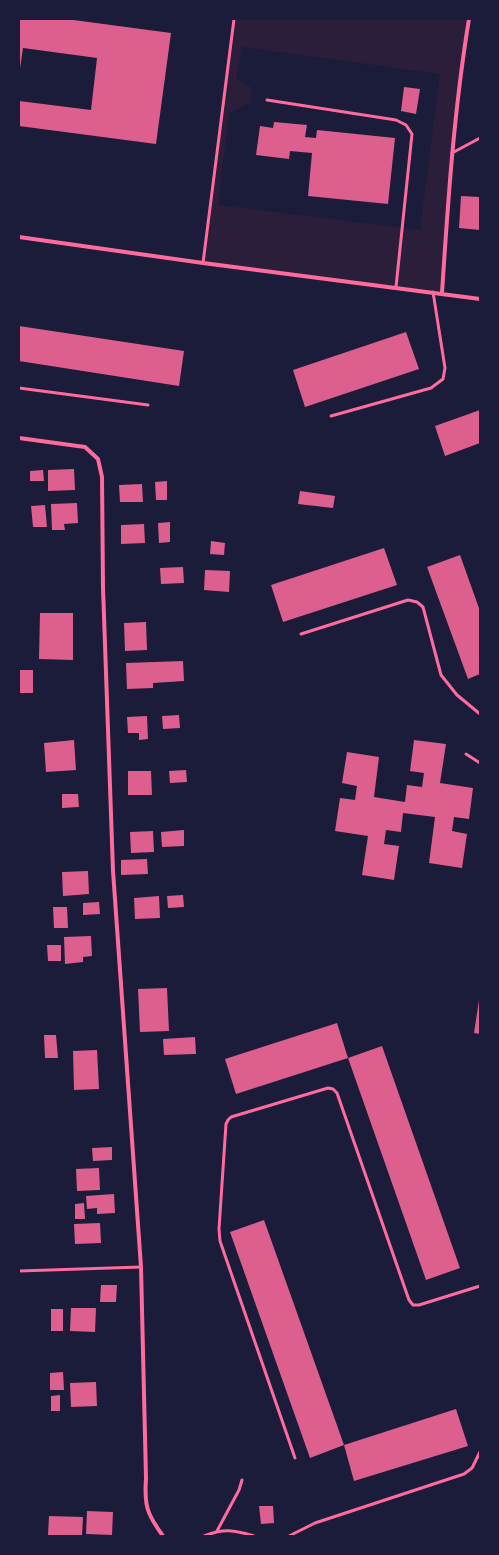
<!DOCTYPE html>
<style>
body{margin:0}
#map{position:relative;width:499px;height:1555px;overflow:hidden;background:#1b1b3a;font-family:Helvetica,sans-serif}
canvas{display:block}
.frame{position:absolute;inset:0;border:20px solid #1b1b3a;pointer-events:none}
</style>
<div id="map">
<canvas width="499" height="1555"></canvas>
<div class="frame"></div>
</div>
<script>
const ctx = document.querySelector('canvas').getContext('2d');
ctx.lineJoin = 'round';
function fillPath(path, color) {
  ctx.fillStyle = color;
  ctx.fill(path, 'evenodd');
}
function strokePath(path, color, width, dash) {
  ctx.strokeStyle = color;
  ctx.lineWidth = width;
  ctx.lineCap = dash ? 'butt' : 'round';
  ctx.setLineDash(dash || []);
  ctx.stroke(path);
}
const green = new Path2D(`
 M234,19H469L460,76L442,293L203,263ZM242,47L440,74L420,230L218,205L229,113L250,103L252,88L236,79Z`);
const building = new Path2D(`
 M19,19H66L171,33L156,144L19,126V101L91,110L97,58L23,48L19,75Z
 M404,87L420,89L416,114L401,111Z
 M274,122L307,125L305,137L316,138L317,130L395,138L388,204L308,196L312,153L290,151L289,159L256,155L260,126L273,128Z
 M461,196L480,197V230L459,228Z
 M19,326L184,351L179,386L19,361Z
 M406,332L419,369L305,407L293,370Z
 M480,410V443L445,456L435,426Z
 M74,469L75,490L48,491V470Z
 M43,470L44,481H30V471Z
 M167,481V500H156L155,482Z
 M142,484L143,502H120L119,485Z
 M300,491L335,496L333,508L298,504Z
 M77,503L78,523L64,524L65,530H52L51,504Z
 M45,505L47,527H33L31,506Z
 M170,522V542L159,543L158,523Z
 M144,524L145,543L121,544V525Z
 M211,541L225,543L224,555L210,554Z
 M384,548L397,585L283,622L271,585Z
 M460,555L480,611V674L468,679L427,567Z
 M183,567L184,583L161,584L160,568Z
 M205,570L230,571L229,592L204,590Z
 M40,613H73V660L39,659Z
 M146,622L147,650L125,651L124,623Z
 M183,661L184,681L153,683V688L127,689L126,663Z
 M19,670H33V693H19Z
 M179,715L180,728L163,729L162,716Z
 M147,716L148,739L139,740V733H128L127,717Z
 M74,740L76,770L46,772L44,743Z
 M414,740L446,744L440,783L473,788L469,819L454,817L452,831L467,834L462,868L429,863L435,817L403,813L401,832L386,830L384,844L399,846L394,880L362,875L368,836L335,831L340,798L355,800L357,786L342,783L347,752L379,757L374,797L405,802L407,785L422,787L424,773L410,771Z
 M186,770L187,782L170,783L169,771Z
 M128,771H151L152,795H128Z
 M62,794H78L79,807L62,808Z
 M184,830V846L162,847L161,832Z
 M153,831L154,852L131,853L130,832Z
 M147,859L148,874L121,875V860Z
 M88,871L89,894L63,896L62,872Z
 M183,895L184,907L168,908L167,896Z
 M159,896L160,918L135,919L134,898Z
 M99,902L100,914L83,915V903Z
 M53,907H67L68,928H54Z
 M91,936L92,956L83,957V962L65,964L64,937Z
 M47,945H61V961H48Z
 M167,988L169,1031L140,1032L138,989Z
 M479,1000H480V1034L474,1033Z
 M337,1023L348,1058L236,1094L225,1059Z
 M44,1035H56L58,1058H45Z
 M195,1037L196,1054L164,1055L163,1039Z
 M382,1046L460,1268L426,1280L348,1058Z
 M97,1050L99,1089L74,1090L73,1051Z
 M112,1147V1160L93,1161L92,1148Z
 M99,1168L100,1190L77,1191L76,1169Z
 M114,1194L115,1213L97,1214V1208L87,1209L86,1196Z
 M84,1203L85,1219H75V1204Z
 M264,1220L344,1445L310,1458L230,1232Z
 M100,1223L101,1243L75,1244L74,1224Z
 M101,1285H117L116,1302H100Z
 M71,1308H96L95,1332L70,1331Z
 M51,1309H63V1331H51Z
 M63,1372L64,1390H50V1373Z
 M96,1382L97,1406L71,1407L70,1383Z
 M60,1395V1411H51V1396Z
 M456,1409L468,1446L354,1481L344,1445Z
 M259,1506H273L274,1523L261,1524Z
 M87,1511L113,1512L112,1535L86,1534Z
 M49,1516L83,1517L82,1536L48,1535Z`);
const service = new Path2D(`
 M267,100L396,120L406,125L412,134L396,287
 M452,153L480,138
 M203,263L234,19
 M19,388L148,405
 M331,416L431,388L443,379L445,368L433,292
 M301,634L408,600L417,602L423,607L441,675L457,695L480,714
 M466,754L480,763
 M19,1271L141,1267
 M295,1458L220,1241L219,1229L226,1124L228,1120L231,1117L328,1088L333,1089L337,1093L409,1300L413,1305H419L480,1286
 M217,1531L239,1490L242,1480
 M204,1536C224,1528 234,1530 254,1536
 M289,1536L315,1523L464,1474L472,1468L480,1452`);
const minor = new Path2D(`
 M19,237L203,263L480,299
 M442,293C448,201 454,110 469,19
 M19,438L85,447L98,459L102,477L103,588L113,871L141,1267L146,1478C144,1506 147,1514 163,1536`);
fillPath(green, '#2a1e3b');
fillPath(building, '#dd5f8e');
strokePath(service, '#ff6b9d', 3);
strokePath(minor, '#ff6b9d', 4);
</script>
